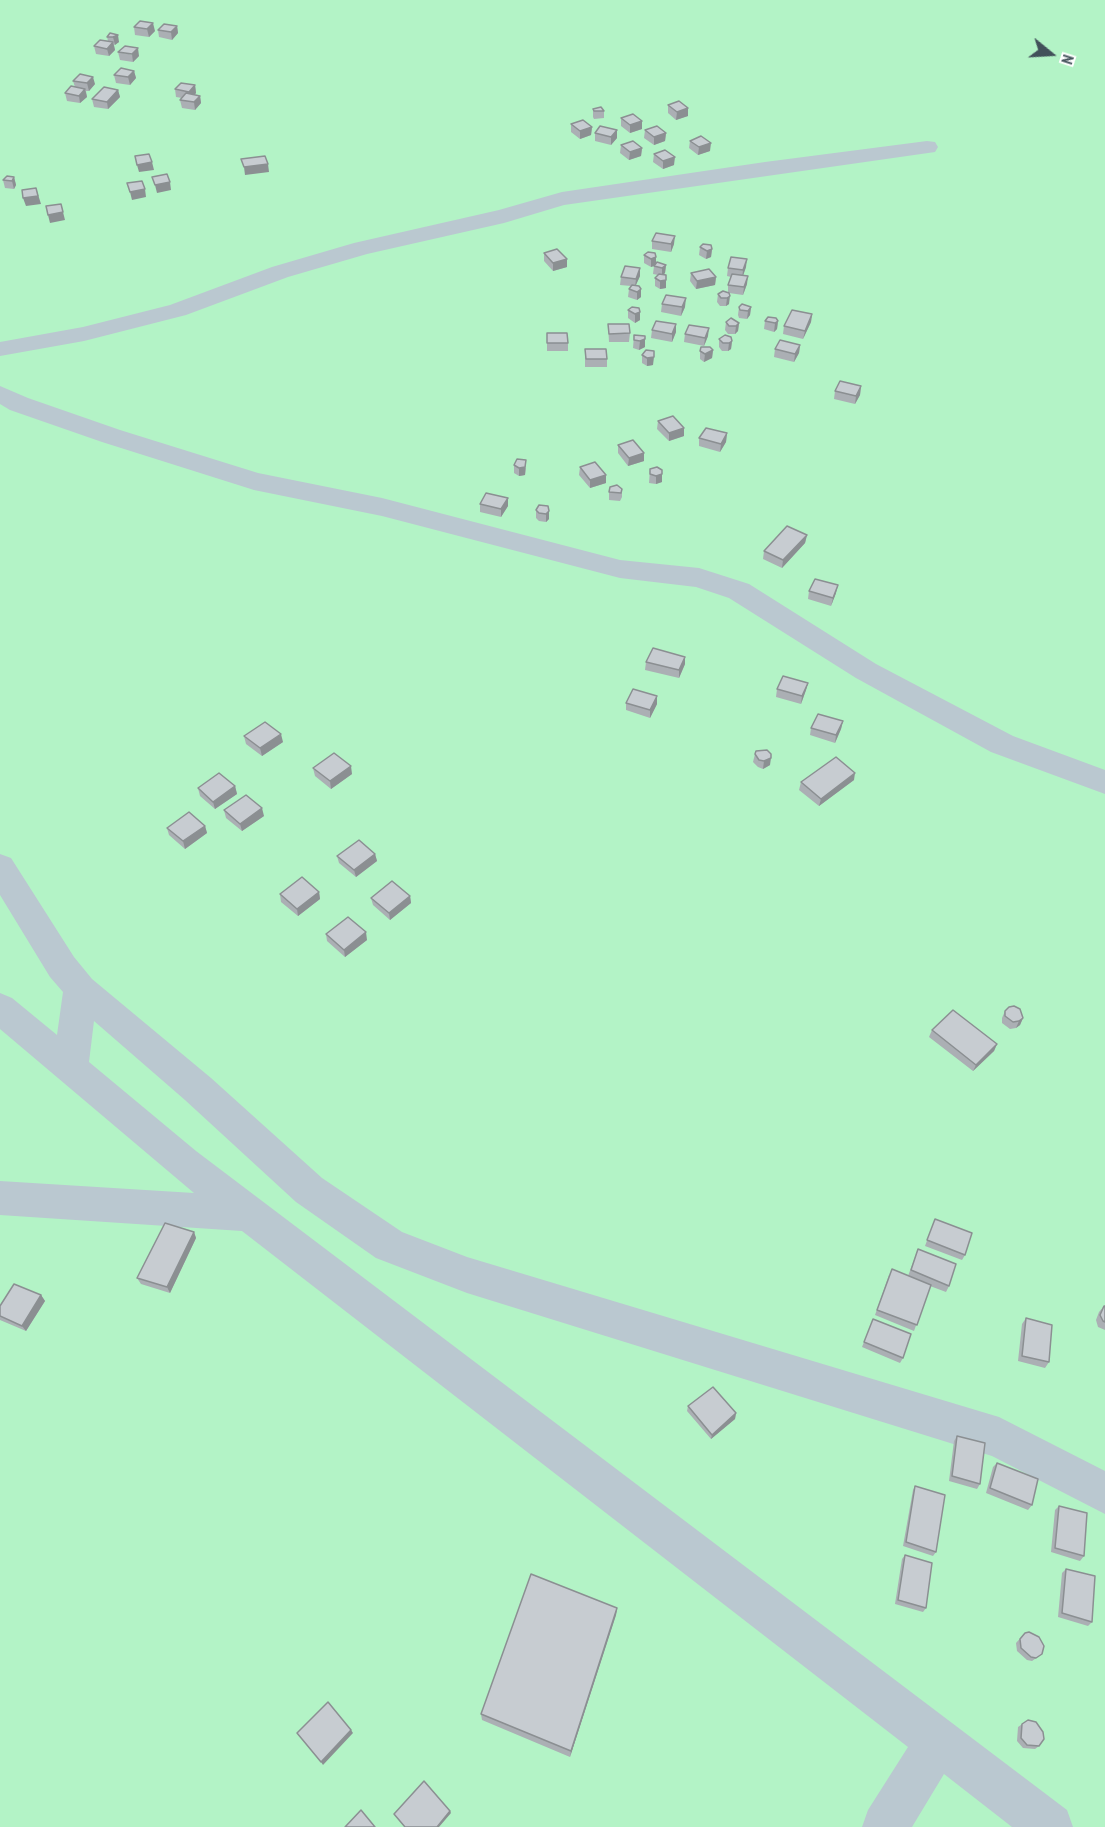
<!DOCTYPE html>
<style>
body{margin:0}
#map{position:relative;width:1105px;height:1827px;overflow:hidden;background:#efebeb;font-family:"PT Sans Narrow",sans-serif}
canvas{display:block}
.north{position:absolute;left:1021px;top:24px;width:60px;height:60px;-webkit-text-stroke:4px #fff;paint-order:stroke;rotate:108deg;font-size:16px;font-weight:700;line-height:24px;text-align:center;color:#42515a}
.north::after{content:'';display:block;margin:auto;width:21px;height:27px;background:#42515a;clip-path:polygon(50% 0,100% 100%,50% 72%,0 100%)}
</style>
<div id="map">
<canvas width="1105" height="1827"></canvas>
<div class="north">N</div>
</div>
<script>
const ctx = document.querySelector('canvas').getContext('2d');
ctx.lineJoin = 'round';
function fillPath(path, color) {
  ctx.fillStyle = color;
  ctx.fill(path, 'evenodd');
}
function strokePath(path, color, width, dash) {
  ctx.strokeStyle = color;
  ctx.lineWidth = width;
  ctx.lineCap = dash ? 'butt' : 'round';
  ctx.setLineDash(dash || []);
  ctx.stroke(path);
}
const green = new Path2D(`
 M0,0H1105V1827H0Z`);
const minor = new Path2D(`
 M927,141L935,142L938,147L935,152L564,205L504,223L367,254L288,277L186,315L84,341L0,356V342L83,327L170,305L272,267L354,243L499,210L562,192L765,162Z
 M0,386L28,398L120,430L258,473L382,498L620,560L699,568L749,584L876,664L1013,736L1105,770V794L991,752L856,678L729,598L696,587L620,578L382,516L254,490L102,442L10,410L0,404Z
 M0,854L11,858L74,957L92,979L211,1078L322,1178L402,1232L467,1257L999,1417L1105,1471V1514L992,1456L467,1293L376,1258L296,1202L185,1100L94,1021L89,1062L196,1151L1067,1810L1073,1827H1012L944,1774L912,1827H862L868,1810L908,1747L242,1231L0,1215V1181L194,1193L0,1029V993L12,998L57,1035L63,992L50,977L0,895Z`);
const wall = new Path2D(`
 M177,26L178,33L172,40L159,37L158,30Z
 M134,27L155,31L149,37L135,35Z
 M110,33L119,42L114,45L115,50L109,56L96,54L94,46L108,41L107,37Z
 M118,52L139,56L133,62L120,60Z
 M134,71L136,78L130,85L116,83L114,75Z
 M73,81L95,84L89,91H86L87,97L80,103L67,101L65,93L75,87Z
 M195,85L196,93L195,95L200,96L201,103L195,110L182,108L180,100L182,98L176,97L175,89Z
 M118,90L120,97L108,109L94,107L92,99Z
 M668,105L688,116L676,120L668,113Z
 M593,109L604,111V118L594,119L593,117Z
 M621,118L642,129L630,133L621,126Z
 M571,124L592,127L591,135L580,139L571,132Z
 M617,130V138L611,145L595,141V133Z
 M645,130L666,133L665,141L654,145L644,138Z
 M690,141L710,151L698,155L689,148Z
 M621,145L642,148L641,156L629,160L620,153Z
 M654,154L674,165L663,169L653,162Z
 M14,177L16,185L14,189L5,188L3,180Z
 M652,241L674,244L671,252L652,249Z
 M700,247L712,249L711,257L706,259L699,255Z
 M648,252L656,263L666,265L665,273L664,274L666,288L660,289L655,286V278L658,275L653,274L654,266L651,267L644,263V255Z
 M544,253L567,259V267L553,271L544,261Z
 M746,267L743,275L747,284L743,295L729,293V304L726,306H720L717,302L718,294L728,292V285L731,277L727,276L728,268Z
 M640,268V276L636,285L641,297L637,300L628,297L629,289L631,286L620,285L621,277Z
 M691,273L716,277L715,285L696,289L690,281Z
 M662,304L685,307L681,316L661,312Z
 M632,307L640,320L635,323L628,318V310Z
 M739,307H751L750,315L747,319L739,318L738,315Z
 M812,314L811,322L803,339L783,334L784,326Z
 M765,321H778L777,329L774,332L764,329Z
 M726,322L739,323L738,331L735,334H728L725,330Z
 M608,324L630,333L629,342H609Z
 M676,324V332L672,342L651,338L652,330Z
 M547,333L568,343V351H547Z
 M685,334L708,336L704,346L684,342Z
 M634,335L645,347L639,350L633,348Z
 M719,339L732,341L731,349L728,351H722L719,347Z
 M800,345L799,353L794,362L774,357L775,349Z
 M585,349L607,359V367H585Z
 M646,350L653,365L647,366L642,363V355Z
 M713,350L712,358L704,362L700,359V351Z
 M861,386L860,395L855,404L834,399L835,391Z
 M658,421L684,436L669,441L657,429Z
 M727,433L726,442L720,452L699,446V438Z
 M618,445L644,453V461L628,466L618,453Z
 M514,465L526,468L525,475L519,476L514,473Z
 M580,467L606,475V483L590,488L579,475Z
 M650,469L662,474V482L656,484L649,483Z
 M622,489V497L620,501L609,500V492Z
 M508,498V506L501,517L480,512V504Z
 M536,510L549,511V519L546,522L539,521L536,518Z
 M807,535L805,543L782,568L763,559L764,551Z
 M809,591L836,593L831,606L808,599Z
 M685,657V664L679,678L645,670L646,662Z
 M808,683L806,690L801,704L776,697L777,689Z
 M657,696V704L650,718L626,710V703Z
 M843,721L841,729L835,743L810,735L811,728Z
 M244,736L283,742L262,756L246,744Z
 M755,754L770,765L763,769L758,767L753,762Z
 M313,768L352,774L331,789L315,776Z
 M854,780L819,806L799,790L801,782Z
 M235,786L237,794L215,809L200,796L198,788Z
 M224,810L264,816L242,831L226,818Z
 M205,826L207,833L185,849L169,835L167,828Z
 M375,854L377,861L356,877L339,863L337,856Z
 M319,892L320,899L298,916L281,902L280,894Z
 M410,896L411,903L390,920L373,905L371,898Z
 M326,934L367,940L345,957L327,941Z
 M1005,1011L1023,1018L1020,1025L1016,1028L1010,1029L1002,1023V1018Z
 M932,1030L997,1044L994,1051L973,1071L929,1037Z
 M935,1219L965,1255L962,1260L925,1246Z
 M194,1232L196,1238L170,1293L141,1284L137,1278Z
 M918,1249L949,1286L946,1292L930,1286L914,1331L875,1315L889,1275L908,1276Z
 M41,1295L45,1301L26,1331L0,1320V1306Z
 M1104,1306H1105V1330L1098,1327L1096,1320L1099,1312Z
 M1026,1318L1049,1362L1045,1368L1018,1361L1022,1324Z
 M873,1319L903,1358L900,1363L862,1347Z
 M688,1406L736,1413L735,1419L711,1439L687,1411Z
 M957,1436L980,1484L977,1489L949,1481L954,1441Z
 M997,1463L1032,1505L1028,1510L986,1493L993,1467Z
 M915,1486L936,1552L933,1556L903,1546L913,1490Z
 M1059,1506L1084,1556L1080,1561L1051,1552L1055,1510Z
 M905,1555L926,1608L923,1612L895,1604L902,1559Z
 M1066,1569L1092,1622L1088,1626L1058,1617L1062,1573Z
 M617,1608L616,1615L570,1757L482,1720L481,1714Z
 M1025,1633L1042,1654L1032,1661L1027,1660L1017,1651L1016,1643Z
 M1028,1720L1039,1746L1035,1749L1023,1748L1017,1741L1018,1727Z`);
const shadedWall = new Path2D(`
 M153,23L155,31L149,37L147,29Z
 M177,26L178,33L172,40L171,32Z
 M118,35L119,42L115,45L113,37Z
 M113,42L115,50L109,56L107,49Z
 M138,48L139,56L133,62L132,54Z
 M134,71L136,78L130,85L128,77Z
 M93,77L95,84L89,91L87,83Z
 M195,85L196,93L190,99L189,92Z
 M85,89L87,97L80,103L79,96Z
 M118,90L120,97L108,109L107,102Z
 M200,96L201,103L195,110L194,102Z
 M688,108V116L676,120L677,112Z
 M642,121V129L630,133V125Z
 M592,127L591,135L580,139V131Z
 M617,130V138L611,145V137Z
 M666,133L665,141L654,145V137Z
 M711,143L710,151L698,155L699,147Z
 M642,148L641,156L629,160L630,152Z
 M675,157L674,165L663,169V161Z
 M152,162L154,170L139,172L137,165Z
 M268,164L269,172L245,175L244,167Z
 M14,177L16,185L14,189L12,181Z
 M170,182L171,190L157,193L155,185Z
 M36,188L41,204L26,206L23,198Z
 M145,189L146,197L132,200L130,192Z
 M63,212L65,220L50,223L48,215Z
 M675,236L674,244L671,252V244Z
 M712,249L711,257L706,259L707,251Z
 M656,257V265L651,267V259Z
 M567,259V267L553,271V263Z
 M747,259L746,267L742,279L743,270Z
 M666,265L665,273L662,276V268Z
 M640,268V276L635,287L636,279Z
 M748,276L747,284L743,295L744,287Z
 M716,277L715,285L696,289L697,281Z
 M666,280V288L660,289V281Z
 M641,289V297L637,300V292Z
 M730,296L729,304L726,306L727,298Z
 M686,298L685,307L681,316L682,307Z
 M751,307L750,315L747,319L748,311Z
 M640,312V320L635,323V314Z
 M812,314L811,322L803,339L805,331Z
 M778,321L777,329L774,332L775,323Z
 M739,323L738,331L735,334L736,326Z
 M676,324V332L672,342V334Z
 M709,328L708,336L704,346L705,338Z
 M645,339V347L639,350L640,341Z
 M732,341L731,349L728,351L729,343Z
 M800,345L799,353L794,362L795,354Z
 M713,350L712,358L704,362L705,354Z
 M654,357L653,365L647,366V358Z
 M861,386L860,395L855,404L856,396Z
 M684,428V436L669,441V433Z
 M727,433L726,442L720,452L721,444Z
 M644,453V461L628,466L629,458Z
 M526,460L525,475L519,476V468Z
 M662,474V482L656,484V476Z
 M606,475V483L590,488V480Z
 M508,498V506L501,517V509Z
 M549,511V519L546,522V514Z
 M807,535L805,543L782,568L783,560Z
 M838,585L836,593L831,606L833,598Z
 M685,657V664L679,678V670Z
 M808,683L806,690L801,704L802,696Z
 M657,696V704L650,718V710Z
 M843,721L841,729L835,743L836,735Z
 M281,734L283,742L262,756L260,748Z
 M771,758L770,765L763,769L764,761Z
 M351,766L352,774L331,789L330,781Z
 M855,773L854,780L819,806L821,799Z
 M235,786L237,794L215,809L213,802Z
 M262,808L264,816L242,831L240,824Z
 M205,826L207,833L185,849L183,841Z
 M375,854L377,861L356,877L354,870Z
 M319,892L320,899L298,916L297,909Z
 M410,896L411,903L390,920L389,913Z
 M366,932L367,940L345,957L344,950Z
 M1023,1018L1020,1025L1016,1028L1019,1021Z
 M997,1044L994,1051L973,1071L976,1065Z
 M194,1232L196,1238L170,1293L167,1287Z
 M41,1295L45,1301L26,1331L22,1326Z
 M736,1413L735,1419L711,1439L712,1435Z
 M617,1608L616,1615L570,1757L571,1751Z
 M351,1730L353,1733L323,1765L321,1762Z
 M450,1811L451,1813L439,1827H437Z`);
const building = new Path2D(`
 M140,21L153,23L147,29L134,27Z
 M164,24L177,26L171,32L158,30Z
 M110,33L118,35L113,37H107Z
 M100,40L113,42L107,49L94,46Z
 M125,46L138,48L132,54L118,52Z
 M121,68L134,71L128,77L114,75Z
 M80,74L93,77L87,83L73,81Z
 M181,83L195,85L189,92L175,89Z
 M71,86L85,89L79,96L65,93Z
 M104,87L118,90L107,102L92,99Z
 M186,93L200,96L194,102L180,100Z
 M679,101L688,108L677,112L668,105Z
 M601,107L604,111H594L593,109Z
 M633,114L642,121L630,125L621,118Z
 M583,120L592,127L580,131L571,124Z
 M600,126L617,130L611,137L595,133Z
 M657,126L666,133L654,137L645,130Z
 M701,136L711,143L699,147L690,141Z
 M633,141L642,148L630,152L621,145Z
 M665,150L675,157L663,161L654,154Z
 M149,154L152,162L137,165L135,156Z
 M265,156L268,164L244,167L241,159Z
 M167,174L170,182L155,185L152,177Z
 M7,176L14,177L12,181L3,180Z
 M142,181L145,189L130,192L127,183Z
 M36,188L38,196L23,198L22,190Z
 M61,204L63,212L48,215L46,206Z
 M656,233L675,236L671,244L652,241Z
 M703,244L711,245L712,249L707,251L700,247Z
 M557,249L567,259L553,263L544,253Z
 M648,252L655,253L656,257L651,259L644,255Z
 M731,257L747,259L743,270L728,268Z
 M657,262L666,265L662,268L654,266Z
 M625,266L640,268L636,279L621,277Z
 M709,269L716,277L697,281L691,273Z
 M659,274L666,275V280L660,281L655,278Z
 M732,274L748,276L744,287L728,285Z
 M632,285L639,286L641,289L637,292L629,289Z
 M723,291L729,293L730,296L727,298H721L718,294Z
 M666,295L686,298L682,307L662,304Z
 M742,304L751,307L748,311L740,310L739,307Z
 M632,307L639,308L640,312L635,314L628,310Z
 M792,310L812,314L805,331L784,326Z
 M768,317L776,318L778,321L775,323L765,321Z
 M731,318L739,323L736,326H729L726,322Z
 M656,321L676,324L672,334L652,330Z
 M608,324H629L630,333L609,334Z
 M689,325L709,328L705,338L685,334Z
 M547,333H567L568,343H547Z
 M634,335L645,336V339L640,341L634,340Z
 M725,335L731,337L732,341L729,343H723L719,339Z
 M780,340L800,345L795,354L775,349Z
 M701,347H710L713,350L705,354L700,351Z
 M585,349H606L607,359H586Z
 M646,350L654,351V357L647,358L642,355Z
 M840,381L861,386L856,396L835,391Z
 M673,416L684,428L669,433L658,421Z
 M706,428L727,433L721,444L699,438Z
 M633,440L644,453L629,458L618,445Z
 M517,459L526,460L525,467L519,468L514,465Z
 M595,462L606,475L590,480L580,467Z
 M657,467L662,470V474L656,476L650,474V469Z
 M617,485L622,489L621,493L609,492L610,487Z
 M486,493L508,498L501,509L480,504Z
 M539,505L548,506L549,511L546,514L539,513L536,510Z
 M787,526L807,535L783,560L764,551Z
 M815,579L838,585L833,598L809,591Z
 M653,648L685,657L679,670L646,662Z
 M783,676L808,683L802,696L777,689Z
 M633,689L657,696L650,710L626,703Z
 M818,714L843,721L836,735L811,728Z
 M265,722L281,734L260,748L244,736Z
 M767,750L771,754V758L764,761L759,760L755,754L756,751Z
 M334,753L351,766L330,781L313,768Z
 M836,757L855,773L821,799L801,782Z
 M219,773L235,786L213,802L198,788Z
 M246,795L262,808L240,824L224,810Z
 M189,812L205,826L183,841L167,828Z
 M359,840L375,854L354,870L337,856Z
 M302,877L319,892L297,909L280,894Z
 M392,881L410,896L389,913L371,898Z
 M348,917L366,932L344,950L326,934Z
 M1014,1006L1020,1009L1023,1018L1019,1021L1013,1022L1005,1016V1011L1009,1007Z
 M953,1010L997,1044L976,1065L932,1030Z
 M935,1219L972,1233L965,1255L927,1240Z
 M165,1223L194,1232L167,1287L137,1278Z
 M918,1249L956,1264L949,1286L911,1270Z
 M892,1269L931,1285L917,1325L877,1310Z
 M14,1284L41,1295L22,1326L0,1316V1306Z
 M1104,1306H1105V1322L1103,1321L1100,1315Z
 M1026,1318L1052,1325L1049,1362L1022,1356Z
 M873,1319L911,1334L903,1358L864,1342Z
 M713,1387L736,1413L712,1435L688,1406Z
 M957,1436L985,1443L980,1484L952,1476Z
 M997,1463L1038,1479L1032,1505L990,1488Z
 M915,1486L945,1495L936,1552L906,1542Z
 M1059,1506L1087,1513L1084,1556L1055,1548Z
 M905,1555L932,1563L926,1608L898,1600Z
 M1066,1569L1095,1576L1092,1622L1062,1613Z
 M531,1574L617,1608L571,1751L481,1714Z
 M1029,1632L1039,1637L1044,1646L1042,1654L1036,1658L1031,1657L1021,1648L1020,1639L1025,1633Z
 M328,1702L351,1730L321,1762L297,1733Z
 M1028,1720L1036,1722L1043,1732L1044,1739L1039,1746L1027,1745L1021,1738L1022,1724Z
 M424,1781L450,1811L437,1827H405L394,1814Z
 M361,1810L375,1827H345Z`);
fillPath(green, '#b3f3c6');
fillPath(minor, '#bac8d0');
fillPath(wall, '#abafb4');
fillPath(shadedWall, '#8b8f92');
fillPath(building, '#c7ccd1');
strokePath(building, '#8b8f92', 1.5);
</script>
